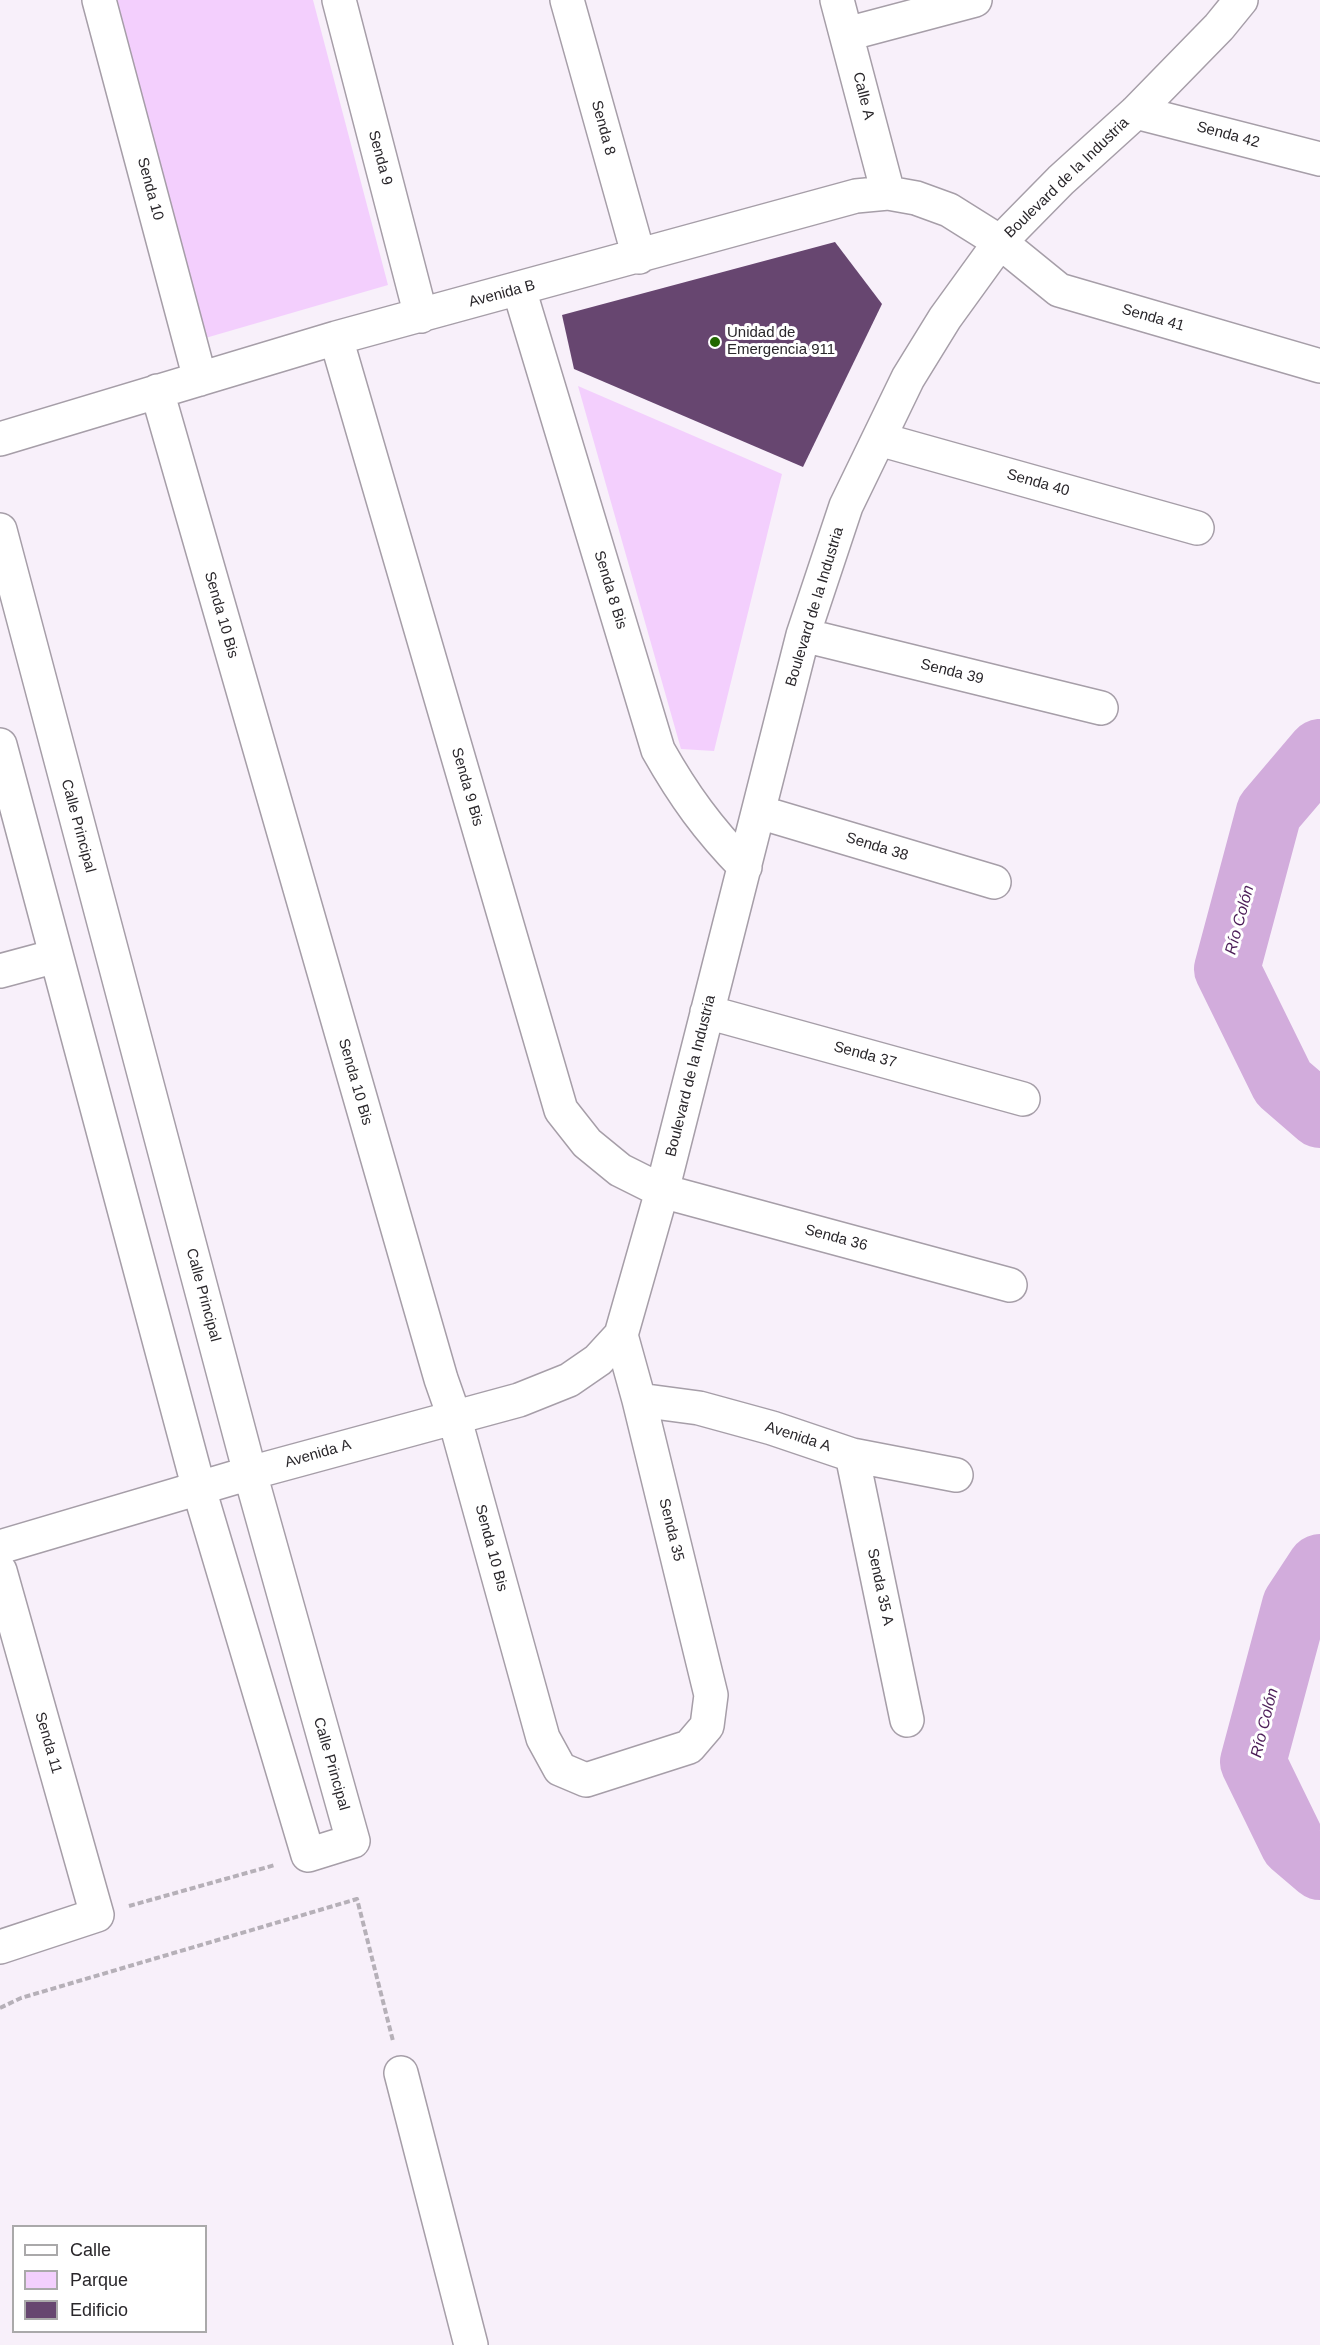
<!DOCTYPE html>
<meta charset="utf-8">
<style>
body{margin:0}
#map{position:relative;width:1320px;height:2345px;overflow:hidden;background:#f8f0fa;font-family:Helvetica,sans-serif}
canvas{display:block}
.legend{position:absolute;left:12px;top:2225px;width:195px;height:108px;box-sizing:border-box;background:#fff;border:2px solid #aaa9aa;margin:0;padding:8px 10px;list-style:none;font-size:18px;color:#2a272b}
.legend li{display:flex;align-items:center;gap:12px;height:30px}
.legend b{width:30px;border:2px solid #aaa9aa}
</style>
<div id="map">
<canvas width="1320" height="2345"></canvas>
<ul class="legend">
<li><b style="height:8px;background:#fff"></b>Calle</li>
<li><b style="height:16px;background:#f3cffd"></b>Parque</li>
<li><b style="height:16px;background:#674670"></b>Edificio</li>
</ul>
</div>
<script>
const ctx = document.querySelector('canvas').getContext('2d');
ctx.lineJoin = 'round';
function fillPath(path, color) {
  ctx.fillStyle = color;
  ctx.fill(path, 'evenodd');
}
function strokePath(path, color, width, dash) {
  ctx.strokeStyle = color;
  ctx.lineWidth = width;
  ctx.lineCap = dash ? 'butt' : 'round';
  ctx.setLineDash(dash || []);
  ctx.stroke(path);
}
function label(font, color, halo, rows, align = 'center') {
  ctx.font = font + ' Helvetica,sans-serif';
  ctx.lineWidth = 6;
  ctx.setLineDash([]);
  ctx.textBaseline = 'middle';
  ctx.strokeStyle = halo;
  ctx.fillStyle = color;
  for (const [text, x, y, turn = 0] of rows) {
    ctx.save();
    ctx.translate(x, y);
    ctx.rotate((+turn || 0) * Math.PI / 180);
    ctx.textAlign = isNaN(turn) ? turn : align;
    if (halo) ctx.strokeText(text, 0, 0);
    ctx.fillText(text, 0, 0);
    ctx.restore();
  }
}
const green = new Path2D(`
 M116,0H313L388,285L202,339Z
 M578,386L782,474L714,751L681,749Z`);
const river = new Path2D(`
 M1320,752L1269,812L1227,969L1283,1083L1320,1115
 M1320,1567L1295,1605L1253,1762L1293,1844L1320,1867`);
const building = new Path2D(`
 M835,242L882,304L803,467L574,369L562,315Z`);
const path = new Path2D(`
 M129,1906L275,1865
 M0,2008L21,1998L357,1899L393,2041`);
const minor = new Path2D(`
 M99,0L200,379
 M339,0L421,316
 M567,0L639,257
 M837,0L888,193
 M847,34L975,0
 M1136,112L1320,159
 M519,289L658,750C684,796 708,829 745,867
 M336,338L561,1110L587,1143L620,1170L662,1191L1010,1285
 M157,391L441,1379L454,1416L543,1738L560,1769L586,1780L689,1747L707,1726L711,1695L639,1400L621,1335
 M0,439L336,338L856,196L888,193L916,198L949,210L1000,242L1059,290L1320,366
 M879,439L1197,528
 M0,530L250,1473L353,1841L308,1855L199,1489L0,745
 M803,635L1101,708
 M759,812L994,882
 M0,971L56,956
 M707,1012L1023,1099
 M639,1400L699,1408L772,1428L852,1455L956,1475
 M852,1455L907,1720
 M0,1547L250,1473L519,1400L569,1380L598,1360L621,1335L662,1191L803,635L846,506L908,378L945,318L1000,242L1061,180L1136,112L1219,27L1241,0
 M0,1571L97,1915L0,1947
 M401,2073L471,2345`);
const markers = [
 [715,342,6,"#226800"]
];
const streetNames = [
 ["Calle A",863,96,76],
 ["Senda 8",603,128,75],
 ["Senda 42",1228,135,15],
 ["Senda 9",380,158,75],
 ["Boulevard de la Industria",1067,178,-44],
 ["Senda 10",150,189,75],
 ["Avenida B",502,294,-15],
 ["Senda 41",1153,318,16],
 ["Senda 40",1038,483,16],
 ["Senda 8 Bis",610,590,73],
 ["Boulevard de la Industria",815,607,-73],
 ["Senda 10 Bis",221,615,74],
 ["Senda 39",952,672,14],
 ["Senda 9 Bis",467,787,74],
 ["Calle Principal",78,826,75],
 ["Senda 38",877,847,17],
 ["Senda 37",865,1055,15],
 ["Boulevard de la Industria",691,1076,-76],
 ["Senda 10 Bis",355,1082,74],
 ["Senda 36",836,1238,15],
 ["Calle Principal",203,1295,75],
 ["Avenida A",798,1437,18],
 ["Avenida A",318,1454,-16],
 ["Senda 35",671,1530,76],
 ["Senda 10 Bis",491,1548,75],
 ["Senda 35 A",880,1587,78],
 ["Senda 11",48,1743,74],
 ["Calle Principal",331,1764,74]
];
const poiNames = [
 ["Unidad de",727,333],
 ["Emergencia 911",727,350]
];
const waterNames = [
 ["Río Colón",1240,920,-75],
 ["Río Colón",1265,1723,-76]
];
fillPath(green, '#f3cffd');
strokePath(river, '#d2acdc', 66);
fillPath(building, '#674670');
strokePath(minor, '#a69ea8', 36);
strokePath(path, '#b6b0b8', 4, [6, 3]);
strokePath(minor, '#fff', 33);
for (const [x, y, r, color] of markers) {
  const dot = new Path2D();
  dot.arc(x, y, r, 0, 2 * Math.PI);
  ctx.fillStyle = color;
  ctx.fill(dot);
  strokePath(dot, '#fff', 2);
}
label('15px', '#2a272b', '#fff', streetNames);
label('15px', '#2a272b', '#fff', poiNames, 'left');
label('italic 16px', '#4b1c57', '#fff', waterNames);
</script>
